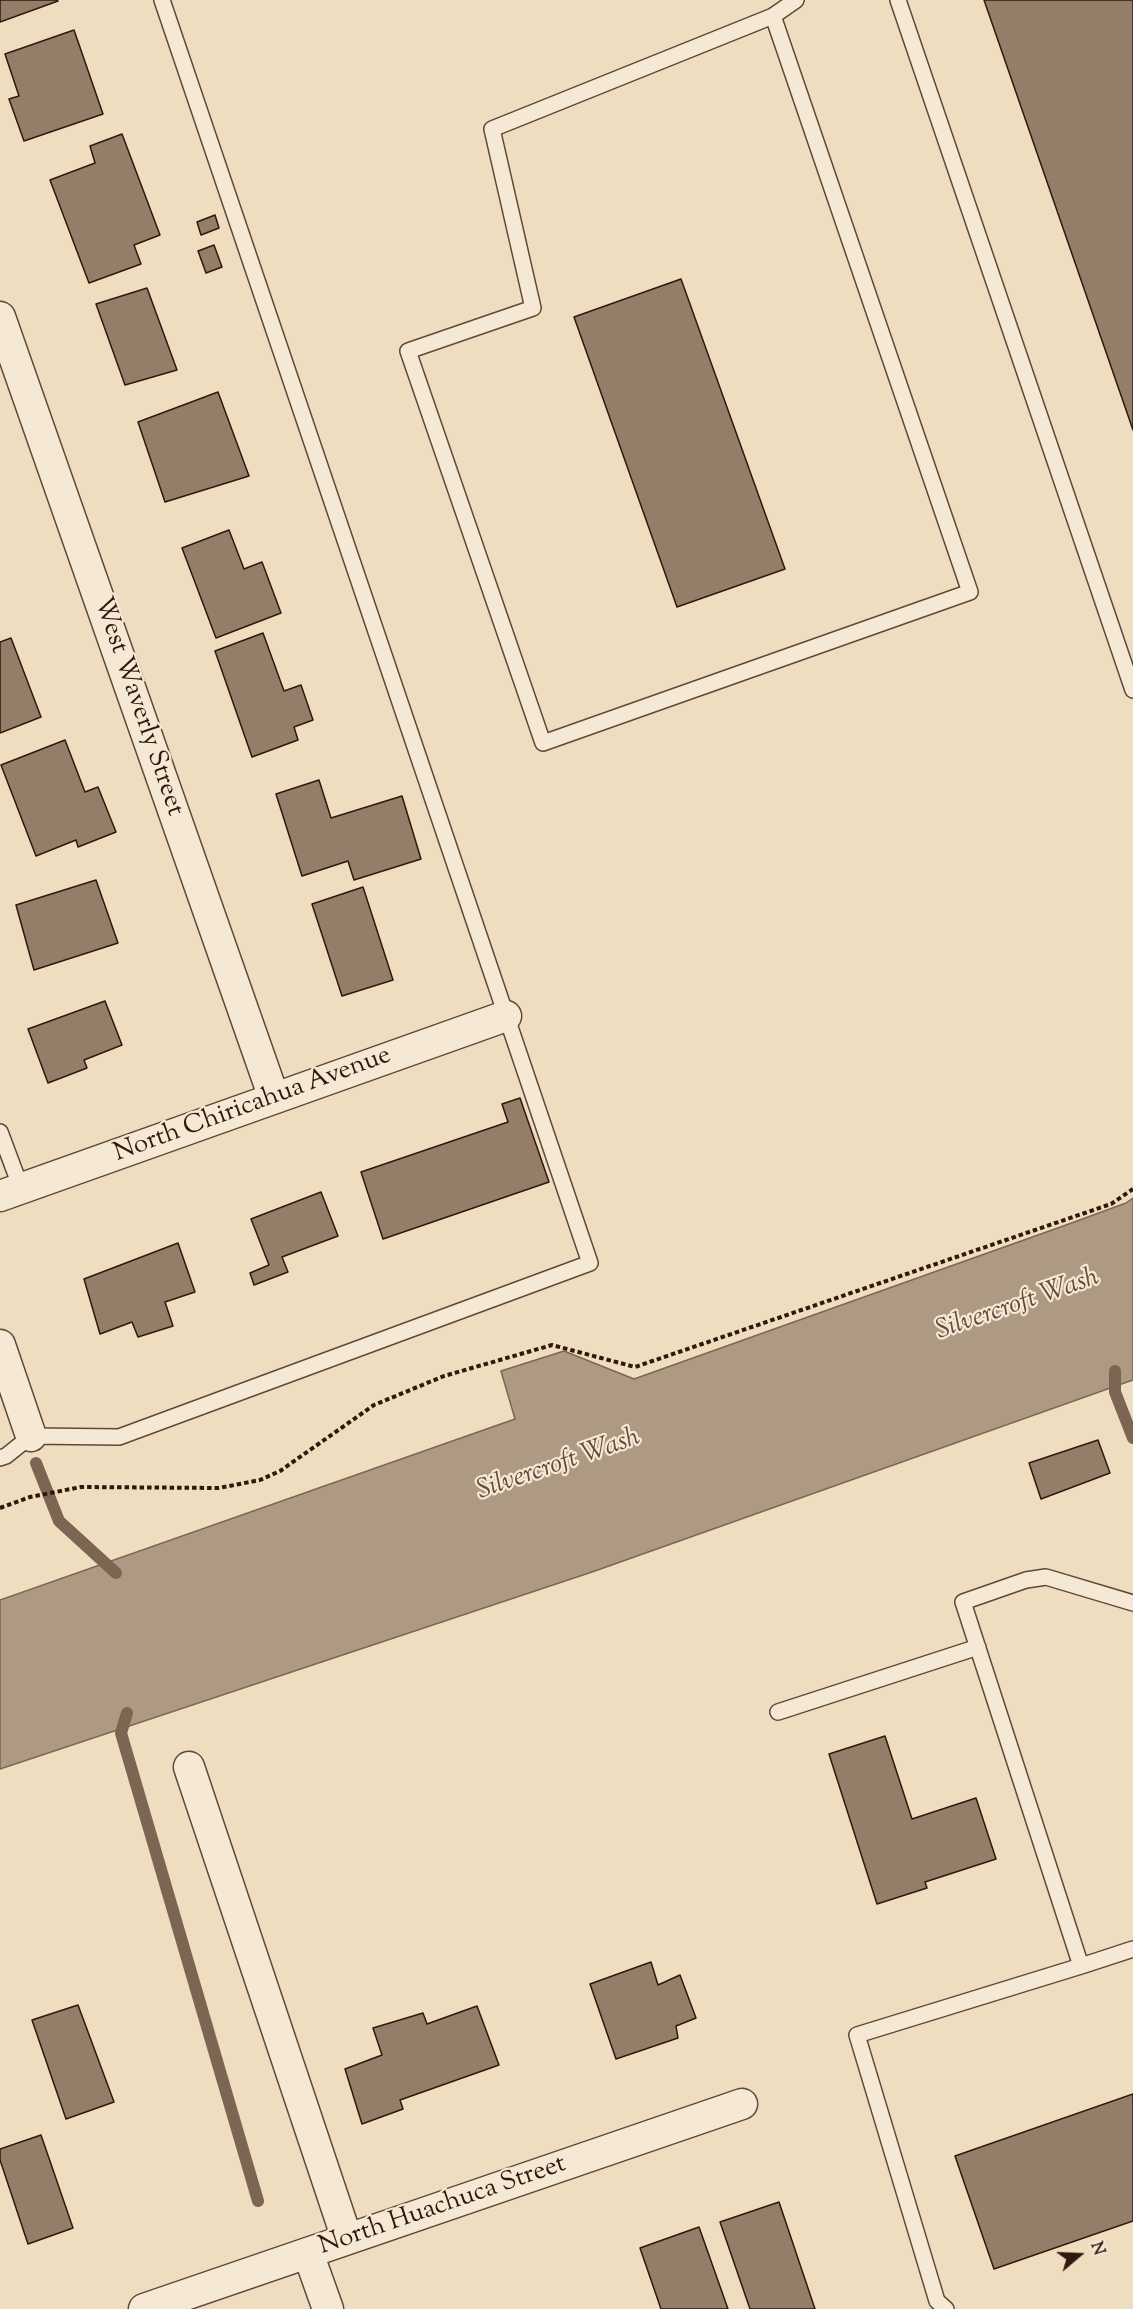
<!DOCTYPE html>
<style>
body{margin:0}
#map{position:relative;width:1133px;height:2309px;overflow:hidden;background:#efddbf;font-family:"Sorts Mill Goudy",serif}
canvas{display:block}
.north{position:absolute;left:1049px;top:2225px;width:60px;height:60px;-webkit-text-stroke:4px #f5e9d5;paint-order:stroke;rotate:71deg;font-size:16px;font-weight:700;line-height:24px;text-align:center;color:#31170c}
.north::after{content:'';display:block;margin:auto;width:21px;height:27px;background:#31170c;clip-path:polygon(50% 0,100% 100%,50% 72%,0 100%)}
</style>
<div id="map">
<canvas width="1133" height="2309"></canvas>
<div class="north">N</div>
</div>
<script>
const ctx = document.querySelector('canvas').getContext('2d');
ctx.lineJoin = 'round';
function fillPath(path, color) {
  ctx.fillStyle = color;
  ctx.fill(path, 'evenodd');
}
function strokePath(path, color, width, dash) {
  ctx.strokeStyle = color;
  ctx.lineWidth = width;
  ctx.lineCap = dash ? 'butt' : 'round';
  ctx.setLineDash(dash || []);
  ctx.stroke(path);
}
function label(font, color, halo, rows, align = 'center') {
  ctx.font = font + ' "Sorts Mill Goudy",serif';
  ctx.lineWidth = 4.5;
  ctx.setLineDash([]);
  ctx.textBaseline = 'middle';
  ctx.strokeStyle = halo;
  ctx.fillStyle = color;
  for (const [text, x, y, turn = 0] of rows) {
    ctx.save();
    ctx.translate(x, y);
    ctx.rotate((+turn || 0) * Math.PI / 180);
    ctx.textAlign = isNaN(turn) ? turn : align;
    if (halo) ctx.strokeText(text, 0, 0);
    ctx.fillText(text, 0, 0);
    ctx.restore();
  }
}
const water = new Path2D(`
 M1133,1198V1380L592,1572L0,1769V1600L515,1419L501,1371L564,1351L634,1379L1066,1225L1126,1203Z`);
const stream = new Path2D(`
 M1115,1371V1392L1133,1438
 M36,1463L59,1521L116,1573
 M127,1713L121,1733L258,2201`);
const building = new Path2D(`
 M0,0H57L58,1L0,22Z
 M984,0H1133V430Z
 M74,30L103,114L24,141L9,99L19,96L5,54Z
 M122,134L160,235L134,245L141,264L89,283L50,180L95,163L90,146Z
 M215,215L219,228L201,235L197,222Z
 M214,245L222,267L206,273L198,251Z
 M681,279L785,569L677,607L574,317Z
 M147,288L177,370L125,385L96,304Z
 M218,392L249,476L165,502L138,422Z
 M229,530L244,569L262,562L281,613L216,638L182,548Z
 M263,633L284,691L301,685L313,720L294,727L298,740L252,757L215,651Z
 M11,638L41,717L0,733V642Z
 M65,740L85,792L98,787L116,832L78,847L76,840L36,856L1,765Z
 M319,780L331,818L402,796L421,859L354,880L348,861L302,876L276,794Z
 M96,880L118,943L34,970L16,905Z
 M363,887L393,980L342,996L312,904Z
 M105,1001L122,1045L84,1060L87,1068L48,1083L28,1029Z
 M520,1098L549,1182L383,1239L361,1172L508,1122L502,1104Z
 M321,1192L338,1236L282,1257L288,1272L254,1285L250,1273L269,1265L251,1219Z
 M178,1243L195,1292L165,1302L173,1326L138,1337L132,1322L100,1334L84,1279Z
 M1098,1440L1110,1473L1041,1499L1029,1463Z
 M885,1736L912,1819L976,1798L996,1859L925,1882L927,1888L877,1904L829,1754Z
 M651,1962L658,1985L680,1975L696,2018L676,2026L678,2038L616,2059L590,1984Z
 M78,2005L114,2102L66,2119L32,2020Z
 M477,2006L499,2065L400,2100L403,2109L362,2124L345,2069L382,2055L373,2028L423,2013L427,2024Z
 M1133,2094V2221L994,2269L955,2156Z
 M41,2135L73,2228L28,2244L0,2160V2149Z
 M779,2202L815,2309H750L720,2222Z
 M699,2227L728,2309H661L640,2248Z`);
const path = new Path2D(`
 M0,1508L30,1497L81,1487L219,1488L260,1480L280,1471L374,1405L444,1376L552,1345L635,1367L1111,1204L1133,1189`);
const lane = new Path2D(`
 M898,0L1133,690
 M773,16L970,592L543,743L408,351L533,308L492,129L773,16L796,0
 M0,1132L21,1188
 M0,1458L6,1456L31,1436L119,1437L590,1263L162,0
 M1133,1603L1046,1577L1026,1580L963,1602L1081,1966L1133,1949
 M778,1712L978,1647
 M946,2309L937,2301L857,2035L1081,1966`);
const street = new Path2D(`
 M0,317L274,1098
 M0,1196L506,1016
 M0,1345L31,1436
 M189,1767L347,2239
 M308,2253L328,2309
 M144,2309L742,2104`);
const streetNames = [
 ["West Waverly Street",137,707,71],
 ["North Chiricahua Avenue",253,1106,-20],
 ["North Huachuca Street",443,2207,-19]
];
const waterNames = [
 ["Silvercroft Wash",1018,1306,-19],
 ["Silvercroft Wash",559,1466,-19]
];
fillPath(water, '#ae9a82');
strokePath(water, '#7c6653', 1.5);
strokePath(stream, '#7c6653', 12);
fillPath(building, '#947e69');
strokePath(building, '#31170c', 1.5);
strokePath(lane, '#604839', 18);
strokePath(street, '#604839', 33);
strokePath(path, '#31170c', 4, [4.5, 3]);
strokePath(lane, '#f5e9d5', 15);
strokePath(street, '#f5e9d5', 30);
label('26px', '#31170c', '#f5e9d5', streetNames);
label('italic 27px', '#634b3b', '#f5e9d5', waterNames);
</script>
